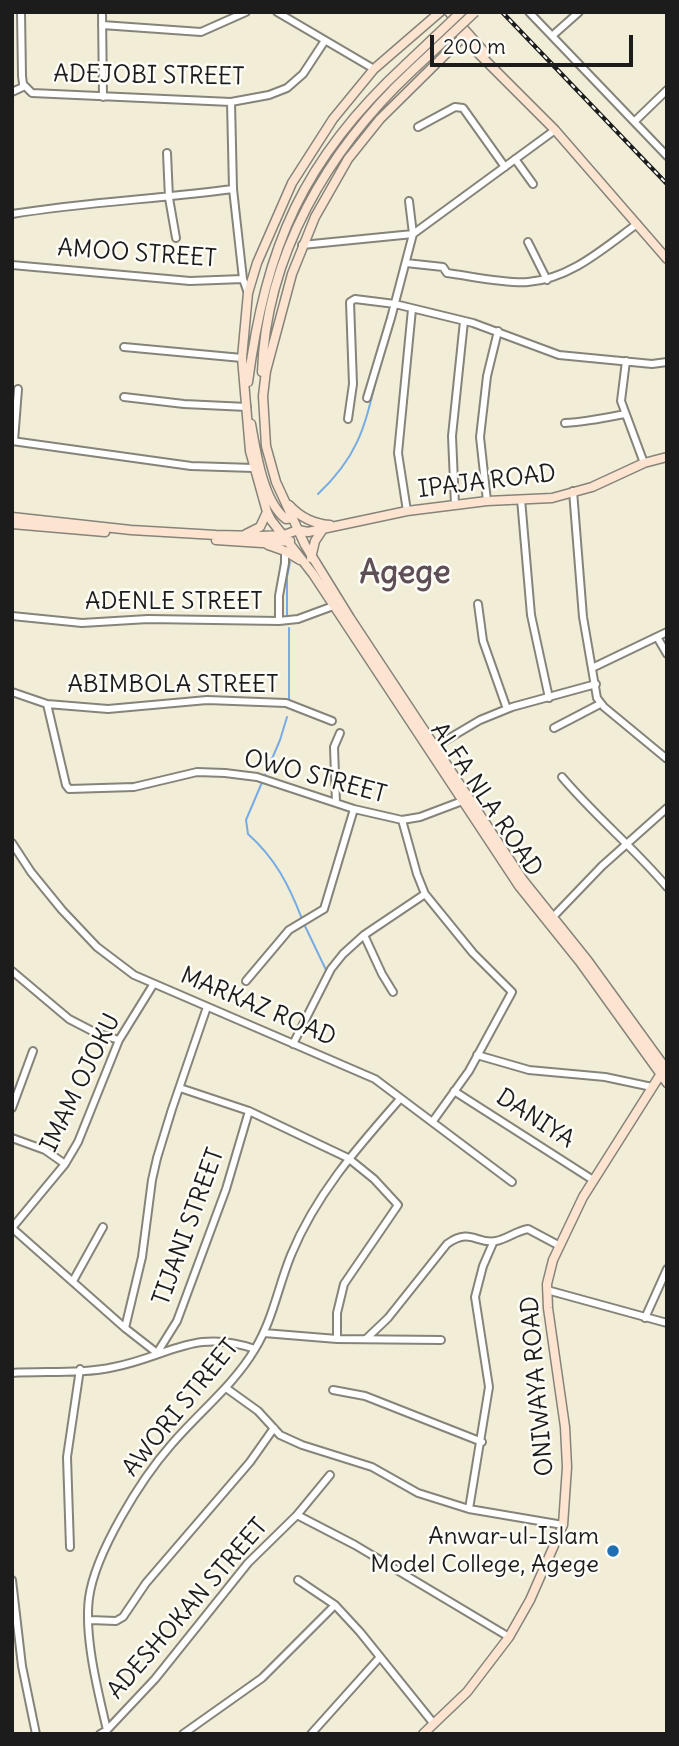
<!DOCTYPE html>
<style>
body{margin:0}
#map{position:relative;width:679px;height:1746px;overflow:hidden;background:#f1edd7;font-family:Delius,sans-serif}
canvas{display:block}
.frame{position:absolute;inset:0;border:14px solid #1c1c1c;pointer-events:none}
.scale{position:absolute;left:430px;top:35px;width:203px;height:32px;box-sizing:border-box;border:4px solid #1c1c1c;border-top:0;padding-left:9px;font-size:21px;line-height:24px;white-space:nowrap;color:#1c1c1c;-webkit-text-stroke:5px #fdfcf7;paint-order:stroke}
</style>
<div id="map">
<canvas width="679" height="1746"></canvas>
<div class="frame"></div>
<div class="scale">200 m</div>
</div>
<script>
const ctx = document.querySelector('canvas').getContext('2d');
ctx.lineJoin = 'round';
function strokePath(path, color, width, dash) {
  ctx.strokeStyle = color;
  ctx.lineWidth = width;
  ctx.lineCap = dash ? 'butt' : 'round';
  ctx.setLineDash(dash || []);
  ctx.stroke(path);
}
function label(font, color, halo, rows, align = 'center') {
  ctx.font = font + ' Delius,sans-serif';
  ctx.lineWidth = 5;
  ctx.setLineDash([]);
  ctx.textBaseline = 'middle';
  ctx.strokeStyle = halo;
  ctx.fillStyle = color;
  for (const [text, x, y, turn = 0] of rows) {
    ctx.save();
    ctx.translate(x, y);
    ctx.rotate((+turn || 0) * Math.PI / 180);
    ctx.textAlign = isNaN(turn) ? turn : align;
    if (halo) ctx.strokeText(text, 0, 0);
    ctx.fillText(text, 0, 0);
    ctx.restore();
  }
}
const stream = new Path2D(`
 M318,494C357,457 364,430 376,380
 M287,617V577L290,562
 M289,628V700
 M287,717L280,740L246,820L248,834C275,858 289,885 302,919
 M304,924L327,972`);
const street = new Path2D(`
 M21,12L22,76L23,84L32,93L231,102L269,95L287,88L303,74L324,42
 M102,12L103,97
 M277,12L374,69
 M529,12L667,156
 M102,25L201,32L246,12
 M552,36L579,12
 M12,92L25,86
 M231,102L233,189L243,279
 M635,121L667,90
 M418,127L455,107L463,108L505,167
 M167,153L169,198L176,238
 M515,159L533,184
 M12,214C85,202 159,199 233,189
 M528,242L547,280
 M302,245L413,234L555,130
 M406,263L443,267L447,273C470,276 508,284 528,282C570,279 604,248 637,224
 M12,265L190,281L243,279L248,293
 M124,347L242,358
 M626,361L621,401L644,463
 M124,397L184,404L247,407
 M367,398L391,318L413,234L409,201
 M348,419L353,384L350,302L355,299L395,304L473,323L559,355L652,364L667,362
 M565,423C586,422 605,418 625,414
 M12,441L191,466L254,468
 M14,441L18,389
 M573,491L583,617L597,698L604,707L667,759
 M521,499L531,615L549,698
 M487,501L480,437L487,376L498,331
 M455,505L452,436L464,321
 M407,511L398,453L412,309
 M478,604L483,641L507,709
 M12,616L82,623L148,619L279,621L298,619L336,605
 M279,621V596L285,563V551
 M657,637L667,654
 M592,668L667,632
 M12,692L47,704L108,709L207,700L286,703L332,721
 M47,704L66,785L69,789L134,787L197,772L225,773L257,777L354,809L402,820L420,817L465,800
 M554,728L600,704
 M436,746L480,720L512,707L596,684
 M562,777C595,816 634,848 667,887
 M336,803L334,747L340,733
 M402,820L417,874L425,894L473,953L512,992L469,1071L433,1121
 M12,843L31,872L62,910L97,947L134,975L375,1079L512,1182
 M552,918L602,866L667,808
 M364,935L382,974L393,992
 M12,971L69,1019L96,1033L119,1040
 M246,981L289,930L324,909L354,809
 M293,1044L331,969L343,954L364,935L425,894
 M477,1055L529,1070L605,1077L652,1087
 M180,1088L249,1111L348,1158L374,1179L398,1205L344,1284L337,1313V1339
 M454,1091L593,1180
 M12,1108L33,1051
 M12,1138L45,1150L65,1164
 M12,1228L65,1164L78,1142L119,1040L153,985
 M12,1228L125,1328L157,1353
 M73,1281L103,1227
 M547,1290L667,1323
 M645,1318L667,1269
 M125,1328L142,1257L152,1180L157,1158L172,1109L207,1007
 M264,1333L337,1339L441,1340
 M367,1338L388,1318L447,1244C471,1227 477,1245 496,1241C507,1239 516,1231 528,1229L558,1245
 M157,1353L177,1321L226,1189L249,1111
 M12,1373C45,1371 83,1374 114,1367C170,1356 194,1328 255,1349
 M226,1388L258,1411L280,1435L302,1445L372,1467L418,1493L469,1509L563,1525
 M333,1390L365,1396L482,1442
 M469,1509L489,1387L475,1297L483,1266L493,1243
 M297,1515L355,1545L509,1637
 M70,1547L67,1457L80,1369
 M12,1580L22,1666L36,1734
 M298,1580L335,1605L360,1632L434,1724
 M90,1620L116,1621L123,1617L146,1583L250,1462L274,1428
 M107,1730C98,1692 84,1637 89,1598C95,1553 141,1479 171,1445C199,1412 233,1386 255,1349C273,1319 278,1287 291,1255C316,1194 357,1148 400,1099
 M100,1734L107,1730L155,1679L248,1563L297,1515L330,1475
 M183,1734L262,1678L335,1605
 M311,1734L380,1657`);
const secondary = new Path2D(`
 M440,12L374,69L333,119L292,183L257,263L248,293L242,358L250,451L267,512L271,520L313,574L519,886L580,962L667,1083
 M449,12L486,54
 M461,36L555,130L667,259
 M463,37L380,119L348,159L315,217L292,274L266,371L263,396L266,446L276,482L305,545L350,618L523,880L588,961L667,1070
 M262,372C266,255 328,150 411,72
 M248,382C266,246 303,159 405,65
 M251,424C256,451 263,502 286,519L293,518
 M289,505C300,517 313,524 330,525
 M12,517L131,530L216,535L261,536L284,535L298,530L308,532L407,511L487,501L552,498L592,487L644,463L667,457
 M12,524L105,532
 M246,534L260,527L267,512
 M216,540L262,543L290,541
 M268,545L285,551L300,560
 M311,558L315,541L323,529
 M423,1734L467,1692L509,1637L530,1600L563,1525L567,1467L565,1427L548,1308L547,1284L553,1260L583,1197L662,1072`);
const rail = new Path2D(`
 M502,12L667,184`);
const secondaryBridge = new Path2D(`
 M405,65L461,12
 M411,72L475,12`);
const markers = [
 [613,1551,7,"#1f6fb2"]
];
const streetNames = [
 ["ADEJOBI STREET",149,76,1],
 ["AMOO STREET",137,254,4],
 ["IPAJA ROAD",487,482,-7],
 ["ADENLE STREET",174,602],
 ["ABIMBOLA STREET",173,685],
 ["OWO STREET",315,777,15],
 ["ALFA NLA ROAD",486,800,56],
 ["MARKAZ ROAD",258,1007,23],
 ["IMAM OJOKU",81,1083,-64],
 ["DANIYA",535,1119,33],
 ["TIJANI STREET",189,1227,-70],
 ["ONIWAYA ROAD",538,1386,-95],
 ["AWORI STREET",181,1408,-51],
 ["ADESHOKAN STREET",188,1609,-49]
];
const poiNames = [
 ["Anwar-ul-Islam",599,1537],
 ["Model College, Agege",599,1565]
];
const districtNames = [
 ["Agege",405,574]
];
strokePath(stream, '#77abe4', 2);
strokePath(street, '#86847a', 10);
strokePath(secondary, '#86847a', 11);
strokePath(street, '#fff', 6);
strokePath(secondary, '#fde4d1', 8);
strokePath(rail, '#1c1c1c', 4.5);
strokePath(rail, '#fdfcf7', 2, [5]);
strokePath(secondaryBridge, '#86847a', 11, []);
strokePath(secondaryBridge, '#fde4d1', 8);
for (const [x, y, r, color] of markers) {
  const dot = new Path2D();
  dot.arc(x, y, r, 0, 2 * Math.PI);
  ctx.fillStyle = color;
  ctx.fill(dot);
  strokePath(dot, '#fdfcf7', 2.5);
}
label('24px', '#1c1c1c', '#fdfcf7', streetNames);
label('24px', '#1c1c1c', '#fdfcf7', poiNames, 'right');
label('bold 32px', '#5e4e56', '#fdfcf7', districtNames);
</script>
